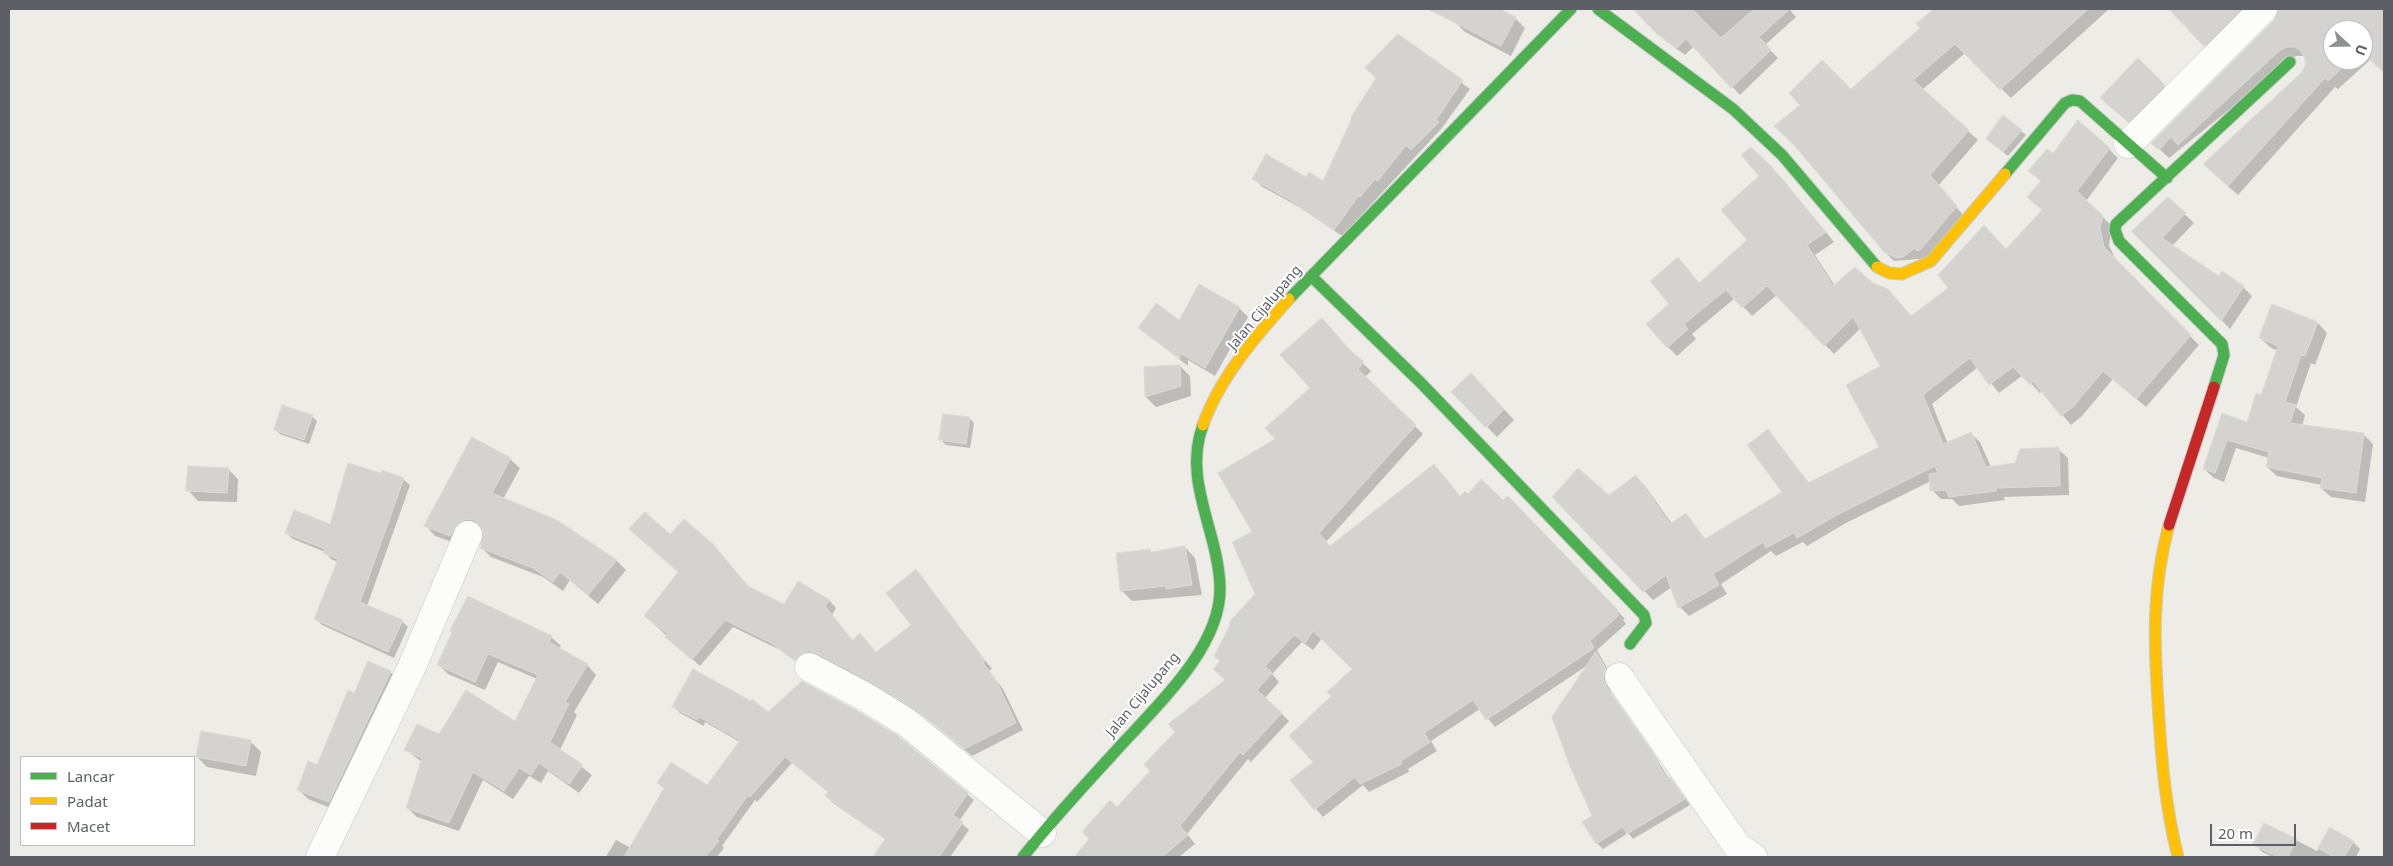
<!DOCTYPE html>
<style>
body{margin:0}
#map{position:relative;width:2393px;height:866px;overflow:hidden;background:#edece7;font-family:"Noto Sans",sans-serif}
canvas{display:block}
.frame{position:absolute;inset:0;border:10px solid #5c6066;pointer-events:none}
.legend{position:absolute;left:20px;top:756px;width:175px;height:90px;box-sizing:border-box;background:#fff;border:1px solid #bebfc2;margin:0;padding:6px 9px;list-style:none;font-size:15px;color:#5c6066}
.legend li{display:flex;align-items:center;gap:10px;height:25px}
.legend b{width:25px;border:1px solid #bebfc2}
.north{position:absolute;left:2323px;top:20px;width:50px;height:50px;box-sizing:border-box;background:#fff;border:1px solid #bebfc2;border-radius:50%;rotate:111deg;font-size:14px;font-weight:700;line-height:20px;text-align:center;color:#5c6066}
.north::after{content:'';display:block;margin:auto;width:18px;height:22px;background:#8f9193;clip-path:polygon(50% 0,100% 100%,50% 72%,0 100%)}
.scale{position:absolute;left:2210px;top:824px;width:86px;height:22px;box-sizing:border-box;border:2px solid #5c6066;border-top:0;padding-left:6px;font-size:15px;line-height:18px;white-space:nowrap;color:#5c6066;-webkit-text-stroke:4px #fff;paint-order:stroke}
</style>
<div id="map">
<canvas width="2393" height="866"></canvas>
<div class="frame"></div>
<ul class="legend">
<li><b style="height:6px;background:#4caf50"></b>Lancar</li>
<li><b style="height:6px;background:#ffc107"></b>Padat</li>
<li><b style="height:6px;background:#c62828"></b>Macet</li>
</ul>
<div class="north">U</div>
<div class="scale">20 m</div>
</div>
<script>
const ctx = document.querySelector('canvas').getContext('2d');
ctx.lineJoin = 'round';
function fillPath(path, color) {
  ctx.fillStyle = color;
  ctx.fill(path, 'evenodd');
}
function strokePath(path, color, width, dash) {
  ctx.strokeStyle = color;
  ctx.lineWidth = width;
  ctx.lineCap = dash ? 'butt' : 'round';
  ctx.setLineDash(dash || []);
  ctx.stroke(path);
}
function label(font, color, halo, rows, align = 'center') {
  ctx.font = font + ' "Noto Sans",sans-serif';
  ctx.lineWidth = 4;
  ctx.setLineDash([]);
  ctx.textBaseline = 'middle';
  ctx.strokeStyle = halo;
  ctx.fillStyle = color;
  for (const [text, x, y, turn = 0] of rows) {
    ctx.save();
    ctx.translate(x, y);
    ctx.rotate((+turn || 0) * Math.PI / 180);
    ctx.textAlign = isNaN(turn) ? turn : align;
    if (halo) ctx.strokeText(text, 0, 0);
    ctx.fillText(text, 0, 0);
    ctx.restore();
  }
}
const shadow = new Path2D(`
 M1462,9H1498L1515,18L1525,28L1511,56L1465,32L1455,22Z
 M1644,9H1789L1796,17L1765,45L1778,58L1740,95L1694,46L1685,55L1666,41L1639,13Z
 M1936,9H2109L2011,98L1965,53L1922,90L1978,140L1938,186L1965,217L1930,258L1894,261L1884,251L1851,91L1922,28L1918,24Z
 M2185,9H2260L2214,55L2177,16Z
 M2279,9H2384V72L2371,59L2338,89L2335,87L2238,195L2214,174L2302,74L2306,67L2305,56H2296L2169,158L2153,143L2275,21ZM2333,30H2363V60H2333Z
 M1398,36L1470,89L1442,128L1342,236L1299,207L1261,186L1254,178L1307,179L1324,183Z
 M2138,60L2174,96L2139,132L2112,108Z
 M2021,131L2026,135L2008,156L1987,139Z
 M2109,149L2118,158L2086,201L2112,226L2109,245L2117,263L2199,345L2146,407L2113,379L2082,416L2071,425L2042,391L2040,393L2023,375L1999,393L1978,367L1932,404L1948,444L1970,433L1980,442L1991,467L2016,464L2058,449L2068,458L2069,495L2004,497L2005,500L1959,506L1952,499H1941L1932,490L1931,481L1846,523L1807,546L1803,542L1776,556L1771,551L1721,584L1727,594L1689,616L1680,607L1672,587L1653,600L1554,497L1609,496L1636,477L1645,486L1672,524L1686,514L1706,540L1784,492L1768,431L1810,484L1880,448L1882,366L1861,328L1834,354L1777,295L1752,316L1735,298L1692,334L1696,339L1677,356L1668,347L1671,304L1687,268L1700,284L1749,240L1780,176L1834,242L1815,255L1835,286L1872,284L1887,290L1912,317L2007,251L2043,211L2042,182L2030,171L2053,155Z
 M2168,198L2194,223L2172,246L2219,278L2243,287L2252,296L2230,329L2134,231Z
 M1200,286L1239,308L1248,317L1215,376L1188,360V366L1139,328L1180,322Z
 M2272,306L2318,323L2327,333L2315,365L2311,363L2296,407L2305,415L2302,426L2363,434L2373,444L2365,502L2331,497L2321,488L2322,485L2277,476L2267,467L2269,458L2236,448L2224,482L2214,478L2204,469L2223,415L2248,424L2262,396L2278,351L2270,347L2260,338Z
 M1354,355L1371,371L1365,377L1423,434L1326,542L1331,547L1461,497L1468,496L1503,502L1508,497L1625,619L1623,620L1626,624L1597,650L1611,675L1609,684L1611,693L1652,751L1669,779L1675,784L1690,805L1633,839L1628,833L1603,849L1597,843L1584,822L1594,816L1588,665L1495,727L1480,709L1431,741L1437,751L1408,769L1409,772L1369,792L1363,785L1323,817L1292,781L1315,762L1333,697L1353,669L1322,638L1313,650L1302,642L1272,674L1279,682L1265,698L1289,721L1251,762L1248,759L1187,834L1195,844L1179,857H1076L1152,771L1226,680L1221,661L1256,594L1254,533L1277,439Z
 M1180,366L1190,376L1191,396L1156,407L1146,397Z
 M1481,385L1514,420L1497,437L1453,392Z
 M312,416L317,421L309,444L280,434L275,429Z
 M969,418L974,423L970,448L946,445L941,440Z
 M510,459L520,468L503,499L556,521L617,561L626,570L598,604L570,580L563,591L543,577L491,557L481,547L485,533L483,529L477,528L460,545L435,536L426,526Z
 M228,469L238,479L237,502L198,501L188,490Z
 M381,474L403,479L410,485L367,606L402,621L408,627L394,658L322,625L316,619L338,562L331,559L325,552L293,539L286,533L331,526Z
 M670,536L749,588L785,606L829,600L836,608L832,615L853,641L877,654L913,626L916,570L992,669L989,671L1003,689L1023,730L972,756L925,717L880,689L824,660L803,667L780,650L733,627L700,666L645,616L680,573Z
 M1185,547L1195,558L1202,595L1132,601L1122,591L1150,550L1152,553Z
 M551,637L561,646L559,649L587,665L596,675L574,712L577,715L560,750L592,775L579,793L548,771L541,783L529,776L513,799L483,780L459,831L417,817L407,808L422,762L406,750L439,736L516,723L537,679L498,662L485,690L448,674L439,665Z
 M390,672L399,681L338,811L308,799L299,790L318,766L355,694Z
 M674,707L768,713L967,794L974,800L959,821L969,830L950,857H874L886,840L833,803L826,796L829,792L792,763L757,802L755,800L722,846L724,848L717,857H606L616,840L631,848L665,789L659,783L708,786L740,742L705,722L704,726L680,713Z
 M250,741L261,752L256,776L207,767L197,757Z
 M2265,824L2317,851L2330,829L2353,842L2360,849L2356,857H2273L2262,852L2255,844Z`);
const building = new Path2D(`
 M1428,9H1500L1516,17L1501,46Z
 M1633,9H1692L1721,38L1754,9H1790L1759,37L1771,50L1731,88L1686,39L1677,48L1657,34Z
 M1934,9H2088L2000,90L1955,44L1913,80L1969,130L1930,175L1957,206L1921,249L1917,251L1915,248L1903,257L1897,258L1884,252L1794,145L1774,126L1800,105L1789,93L1822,60L1851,89L1920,28L1916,24Z
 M2169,9H2241L2204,46Z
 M2278,9H2384V73L2363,53V30H2333V60H2350L2328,81L2325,78L2228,186L2203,164L2301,73L2305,66V58L2301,51L2295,47H2287L2279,51L2178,145L2171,137L2159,150L2151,143L2274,20Z
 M1398,34L1463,80L1436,120L1439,122L1411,150L1406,145L1378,181L1375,179L1360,197L1359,195L1334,230L1290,200L1252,179L1266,154L1306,177L1309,172L1323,181L1352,118L1351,117L1376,78L1365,68Z
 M2138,58L2165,85L2128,122L2100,98Z
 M2003,115L2022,130L2003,152L1986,139Z
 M2078,120L2110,148L2077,191L2103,216L2100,228L2104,247L2191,335L2136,399L2103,371L2073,407L2061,416L2033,381L2030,385L2013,367L1989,385L1970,358L1923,395L1943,444L1971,432L1986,467L2015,463L2020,449L2059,447L2060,486L1996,488V491L1949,497L1946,490L1930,491L1929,474L1938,473L1935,466L1837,515L1797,538L1794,533L1766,548L1763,542L1713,574L1719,585L1678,608L1666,575L1643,592L1552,497L1578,468L1609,495L1636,475L1670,524L1686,513L1705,539L1782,492L1747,445L1768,429L1808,483L1879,447L1846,385L1880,366L1853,317L1824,346L1767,286L1742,308L1726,290L1684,324L1688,329L1667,348L1646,324L1669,304L1650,281L1678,257L1699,283L1747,240L1721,210L1759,176L1741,155L1751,147L1771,166L1826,232L1807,245L1833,286L1855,267L1873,283L1888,289L1911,316L1948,288L1938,275L1984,225L2006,249L2042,210L2027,197L2041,181L2028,171L2047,149L2053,153Z
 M2168,197L2186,213L2162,238L2219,276L2222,271L2244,286L2221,321L2132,232V231Z
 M1199,284L1240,307L1205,368L1180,353V359L1138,328L1156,303L1179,320Z
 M2272,304L2318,322L2305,356L2301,355L2285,402L2296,405L2290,423L2364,433L2356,493L2320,488L2322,478L2266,467L2269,452L2227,440L2215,473L2203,469L2222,413L2247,422L2256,393L2261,395L2278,346L2259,338Z
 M1322,318L1350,350L1364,362L1358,369L1416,425L1319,533L1330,546L1434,464L1460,496L1465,491L1468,494L1481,479L1503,500L1508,496L1618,610L1616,612L1619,615L1590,641L1594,648L1486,720L1473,700L1424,733L1430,742L1401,761L1402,764L1360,784L1355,777L1314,810L1290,780L1313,762L1289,736L1331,696L1327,692L1352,669L1313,631L1305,643L1294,635L1265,666L1272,673L1257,690L1282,713L1243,755L1240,752L1180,826L1188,835L1162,857H1074L1089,839L1082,832L1110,800L1117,807L1150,771L1144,764L1175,732L1168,724L1225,680L1213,669L1220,661L1214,656L1229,627L1230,621L1255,594L1232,542L1252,532L1218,473L1275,439L1265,428L1310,388L1280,355Z
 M1180,365L1181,386L1145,397L1144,367Z
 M1471,373L1504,409L1486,428L1451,392Z
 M282,405L313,415L304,440L274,430Z
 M943,414L970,417L966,444L939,440Z
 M472,437L511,458L492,493L557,520L617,560L588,595L560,572L553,582L533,568L480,548L483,533L480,525L474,520L467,519L459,522L450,536L424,526Z
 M348,463L381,473L382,470L404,478L360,602L403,620L388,652L314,619L338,559L323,553L325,549L285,533L294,510L330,524Z
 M188,466L229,468L227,493L186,491Z
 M645,512L670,534L684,519L713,544L748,586L784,604L798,581L830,600L825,606L852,640L860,633L876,652L911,625L886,593L916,569L985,661L983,663L996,680L1016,723L964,749L916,710L871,682L816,653L809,651L801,654L795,661L771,643L725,620L692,660L665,637L668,634L644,616L678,572L629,529Z
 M1185,546L1192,585L1166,589V586L1120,591L1116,553L1150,549L1151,552Z
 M468,596L552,636L549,642L588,664L565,702L569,704L550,742L583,765L569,784L539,763L531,775L519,768L504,791L473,772L449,823L406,808L422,758L404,750L417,724L439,734L466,690L515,721L538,675L488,654L475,682L437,665L452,632L450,631Z
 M1596,652L1606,669L1603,678L1606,686L1647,744L1667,779L1670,777L1685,799L1627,834L1623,827L1596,844L1582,822L1592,816L1569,764L1552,717Z
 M368,661L391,671L329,802L297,790L308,761L317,765L348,690L354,693Z
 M693,669L751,701L752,699L768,712L802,681L856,710L897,735L968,793L953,815L963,822L939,857H873L885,839L825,796L828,792L785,757L750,797L748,795L717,839L719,841L705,857H624L664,788L657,783L671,762L707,785L740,740L699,717L697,720L672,707Z
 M201,731L251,740L246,766L196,757Z
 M2264,823L2297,839L2288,857H2278L2253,845Z
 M2330,827L2354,841L2344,857H2334L2318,848Z`);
const street = new Path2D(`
 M2128,144L2263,9
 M809,667L864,696L906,722L1042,833
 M1619,677L1737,846L1753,857
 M320,857L410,671L468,535`);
const fast = new Path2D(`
 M1598,9L1733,109L1782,155L1877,267
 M2005,174L2065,103L2072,100L2080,101L2167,178
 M1311,276L1421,383L1644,615L1646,623L1630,644
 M1289,299L1571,9
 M2214,387L2224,355L2222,344L2119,241L2115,230L2116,224L2290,62
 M1023,857C1051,821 1082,788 1113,754C1151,711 1221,650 1220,588C1219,532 1182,481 1203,425`);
const slow = new Path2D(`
 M1877,267L1889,273L1902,274L1931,261L2005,174
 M1203,425C1220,377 1256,336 1289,299
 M2169,525C2152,587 2154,640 2158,703C2161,755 2165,806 2178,857`);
const jam = new Path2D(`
 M2169,525L2214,387`);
const streetNames = [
 ["Jalan Cijalupang",1265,308,-50],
 ["Jalan Cijalupang",1143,695,-50]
];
fillPath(shadow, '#0003');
fillPath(building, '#d4d3d0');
strokePath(building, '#dcdbd6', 1);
strokePath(street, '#c9c9c8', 29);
strokePath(fast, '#c9cac9', 13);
strokePath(slow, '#c9cac9', 13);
strokePath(jam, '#c9cac9', 13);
strokePath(street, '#fcfcfb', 28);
strokePath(fast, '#4caf50', 11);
strokePath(slow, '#ffc107', 11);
strokePath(jam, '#c62828', 11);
label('14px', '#5c6066', '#fff', streetNames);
</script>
